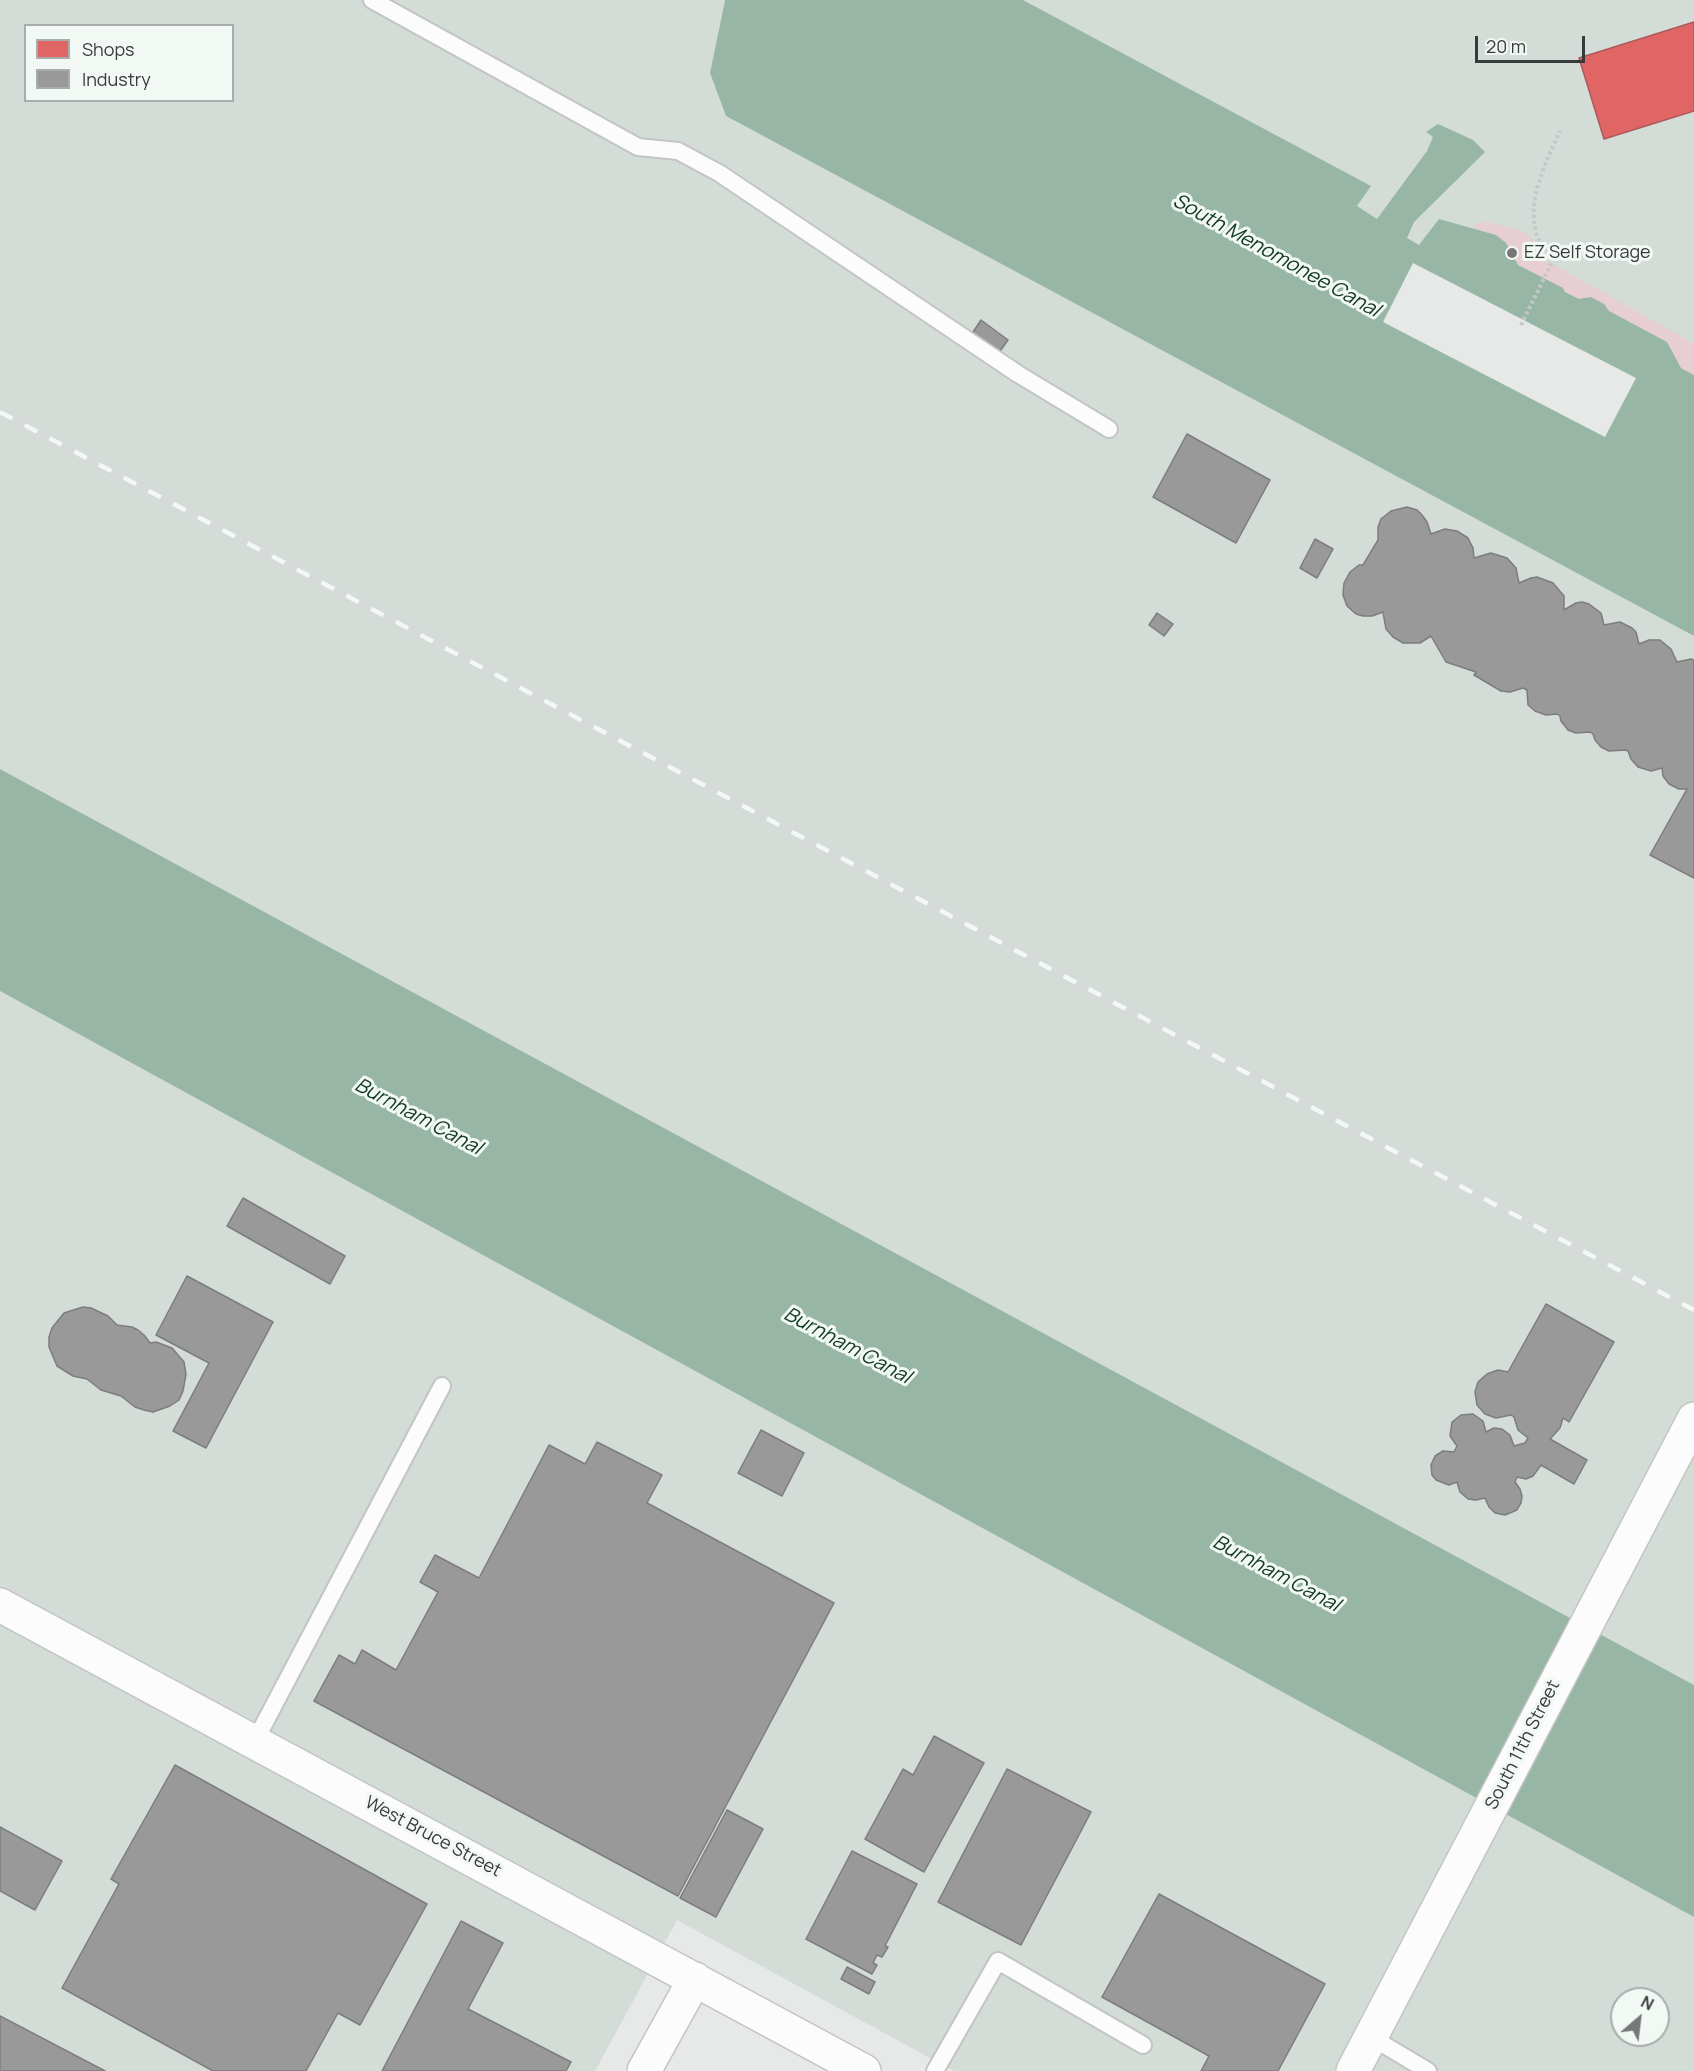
<!DOCTYPE html>
<style>
body{margin:0}
#map{position:relative;width:1694px;height:2071px;overflow:hidden;background:#e6e9e7;font-family:Manrope,sans-serif}
canvas{display:block}
.legend{position:absolute;left:24px;top:24px;width:210px;height:78px;box-sizing:border-box;background:#f2f8f4;border:2px solid #a8acaa;margin:0;padding:8px 10px;list-style:none;font-size:18px;color:#393b3a}
.legend li{display:flex;align-items:center;gap:12px;height:30px}
.legend b{width:30px;border:2px solid #a8acaa}
.north{position:absolute;left:1610px;top:1987px;width:60px;height:60px;box-sizing:border-box;background:#f2f8f4;border:2px solid #a8acaa;border-radius:50%;rotate:28deg;font-size:16px;font-weight:700;line-height:24px;text-align:center;color:#393b3a}
.north::after{content:'';display:block;margin:auto;width:21px;height:27px;background:#767877;clip-path:polygon(50% 0,100% 100%,50% 72%,0 100%)}
.scale{position:absolute;left:1475px;top:36px;width:110px;height:27px;box-sizing:border-box;border:3px solid #393b3a;border-top:0;padding-left:8px;font-size:18px;line-height:21px;white-space:nowrap;color:#393b3a;-webkit-text-stroke:4px #f2f8f4;paint-order:stroke}
</style>
<div id="map">
<canvas width="1694" height="2071"></canvas>
<ul class="legend">
<li><b style="height:16px;background:#e06666"></b>Shops</li>
<li><b style="height:16px;background:#999"></b>Industry</li>
</ul>
<div class="north">N</div>
<div class="scale">20 m</div>
</div>
<script>
const ctx = document.querySelector('canvas').getContext('2d');
ctx.lineJoin = 'round';
function fillPath(path, color) {
  ctx.fillStyle = color;
  ctx.fill(path, 'evenodd');
}
function strokePath(path, color, width, dash) {
  ctx.strokeStyle = color;
  ctx.lineWidth = width;
  ctx.lineCap = dash ? 'butt' : 'round';
  ctx.setLineDash(dash || []);
  ctx.stroke(path);
}
function label(font, color, halo, rows, align = 'center') {
  ctx.font = font + ' Manrope,sans-serif';
  ctx.lineWidth = 6;
  ctx.setLineDash([]);
  ctx.textBaseline = 'middle';
  ctx.strokeStyle = halo;
  ctx.fillStyle = color;
  for (const [text, x, y, turn = 0] of rows) {
    ctx.save();
    ctx.translate(x, y);
    ctx.rotate((+turn || 0) * Math.PI / 180);
    ctx.textAlign = isNaN(turn) ? turn : align;
    if (halo) ctx.strokeText(text, 0, 0);
    ctx.fillText(text, 0, 0);
    ctx.restore();
  }
}
const built = new Path2D(`
 M0,0H725L710,73L726,116L1694,636V1685L0,769ZM26,26H232V100H26Z
 M1023,0H1694V512L1357,206L1370,186Z
 M0,991L1694,1917V2071H954L677,1920L595,2071H0ZM1622,1999H1658V2035H1622Z`);
const green = new Path2D(`
 M1488,222C1505,227 1525,227 1536,243C1542,252 1545,260 1553,268L1555,265L1560,268L1694,344V375L1681,368L1667,342L1609,311L1604,304L1591,297L1579,299L1565,292L1563,288L1518,265L1496,235L1474,228L1473,226L1478,223Z`);
const water = new Path2D(`
 M725,0H1023L1371,186L1357,206L1377,219L1427,151L1433,137L1426,132L1438,124L1473,140L1485,152L1414,222L1407,238L1419,245L1439,219L1496,235L1506,243L1518,265L1563,288L1565,292L1579,299L1591,297L1604,304L1609,311L1667,342L1681,368L1694,375V636L726,116L710,73Z
 M0,769L1694,1685V1917L0,991Z`);
const pier = new Path2D(`
 M1413,263L1636,378L1605,437L1383,322Z`);
const shops = new Path2D(`
 M1694,22V111L1604,139L1579,58Z`);
const industry = new Path2D(`
 M981,320L1008,340L998,354L971,335Z
 M1187,434L1270,480L1236,543L1153,497Z
 M1407,507L1417,510L1422,515L1427,522L1431,534L1445,529L1457,531L1468,538L1473,548L1474,558L1491,553L1507,558L1516,568L1519,583L1531,578L1537,577L1553,583L1564,596V610L1576,603L1582,602L1589,604L1601,613L1604,625L1620,622L1632,628L1636,632L1639,644L1649,640H1660L1671,649L1677,662L1691,659L1694,660V878L1650,855L1687,789H1679L1669,784L1663,776L1662,768L1651,771L1638,767L1631,759L1628,751L1625,750L1609,751L1601,747L1595,740L1593,734L1590,732L1576,733L1568,730L1561,721L1560,716L1557,714L1546,715L1535,711L1528,705L1527,690L1523,688L1510,692L1501,691L1474,675L1476,672L1446,662L1431,636L1420,643H1403L1393,637L1386,629L1383,612L1372,616H1363L1356,614L1347,606L1343,595L1344,583L1350,572L1359,565H1363L1378,540V527L1381,519L1391,511Z
 M1315,539L1333,549L1317,578L1300,568Z
 M1157,613L1173,624L1164,636L1149,625Z
 M243,1198L345,1256L330,1284L227,1226Z
 M187,1276L273,1322L206,1448L173,1431L209,1363L156,1335Z
 M1546,1304L1614,1342L1569,1422L1563,1418L1560,1428L1550,1439L1587,1460L1574,1484L1541,1465L1533,1476L1526,1479L1517,1477L1515,1482L1520,1489L1522,1496L1521,1503L1517,1510L1505,1515L1495,1513L1489,1507L1485,1498L1476,1500L1468,1499L1460,1492L1457,1482L1449,1485L1436,1480L1432,1475L1431,1465L1435,1456L1443,1451L1454,1452L1457,1446L1450,1436L1452,1422L1461,1415L1473,1414L1483,1421L1486,1432L1494,1428L1502,1429L1510,1435L1514,1446L1525,1443L1528,1438L1518,1430L1514,1417L1511,1415L1496,1418L1485,1414L1477,1405L1475,1392L1478,1382L1487,1374L1498,1370L1508,1372Z
 M83,1307L91,1308L108,1316L117,1325L132,1327L138,1330L144,1335L150,1343L156,1342L172,1348L184,1362L186,1374L183,1391L179,1400L170,1406L153,1412L144,1410L135,1407L121,1396L101,1390L87,1379L73,1376L57,1366L49,1347V1337L52,1328L64,1313Z
 M761,1430L804,1453L782,1496L738,1473Z
 M597,1442L662,1475L647,1503L834,1603L678,1896L314,1701L339,1655L355,1664L362,1650L396,1670L438,1592L420,1582L435,1555L479,1578L549,1445L585,1464Z
 M934,1736L984,1763L924,1872L865,1839L903,1769L913,1775Z
 M175,1765L427,1904L360,2025L338,2013L306,2071H213L62,1988L119,1884L111,1879Z
 M1007,1769L1091,1812L1021,1945L938,1902Z
 M727,1810L763,1829L716,1917L680,1898Z
 M0,1827L62,1861L35,1910L0,1891Z
 M852,1851L917,1884L885,1946L888,1947L882,1957L877,1955L873,1963L877,1965L872,1974L806,1939Z
 M1159,1894L1325,1984L1278,2071H1201L1209,2056L1102,1997Z
 M461,1921L503,1943L468,2009L571,2062L566,2071H382Z
 M847,1967L875,1982L869,1994L841,1979Z
 M0,2016L105,2071H0Z`);
const path = new Path2D(`
 M1521,325L1553,260C1551,250 1539,245 1536,233C1527,197 1546,163 1560,131`);
const lane = new Path2D(`
 M372,0L638,147L678,151L719,173L1018,374L1109,429
 M255,1741L442,1386
 M1371,2037L1428,2071
 M935,2071L998,1961L1143,2045`);
const street = new Path2D(`
 M0,1605L864,2071
 M644,2071L695,1979
 M1353,2071L1694,1419`);
const rail = new Path2D(`
 M0,412L1694,1310`);
const markers = [
 [1512,253,6,"#767877"]
];
const poiNames = [
 ["EZ Self Storage",1524,253]
];
const streetNames = [
 ["South 11th Street",1523,1745,-63],
 ["West Bruce Street",433,1837,28]
];
const waterNames = [
 ["South Menomonee Canal",1276,256,29],
 ["Burnham Canal",418,1117,28],
 ["Burnham Canal",847,1346,28],
 ["Burnham Canal",1276,1574,28]
];
fillPath(built, '#d3dcd7');
fillPath(green, '#e7ced2');
fillPath(water, '#97b6a6');
fillPath(pier, '#e6e9e7');
fillPath(shops, '#e06666');
strokePath(shops, '#ae5959', 1.5);
fillPath(industry, '#999');
strokePath(industry, '#7c7d7c', 1.5);
strokePath(lane, '#c3c5c3', 20);
strokePath(street, '#c3c5c3', 36);
strokePath(path, '#c6c7c7', 4, [3, 3]);
strokePath(lane, '#fbfcfb', 16);
strokePath(street, '#fbfcfb', 33);
strokePath(rail, '#d8d9d9', 7);
strokePath(rail, '#f2f8f4', 4.5, [14]);
for (const [x, y, r, color] of markers) {
  const dot = new Path2D();
  dot.arc(x, y, r, 0, 2 * Math.PI);
  ctx.fillStyle = color;
  ctx.fill(dot);
  strokePath(dot, '#f2f8f4', 2);
}
label('18px', '#393b3a', '#f2f8f4', poiNames, 'left');
label('18px', '#393b3a', '#f2f8f4', streetNames);
label('italic 20px', '#113726', '#f2f8f4', waterNames);
</script>
